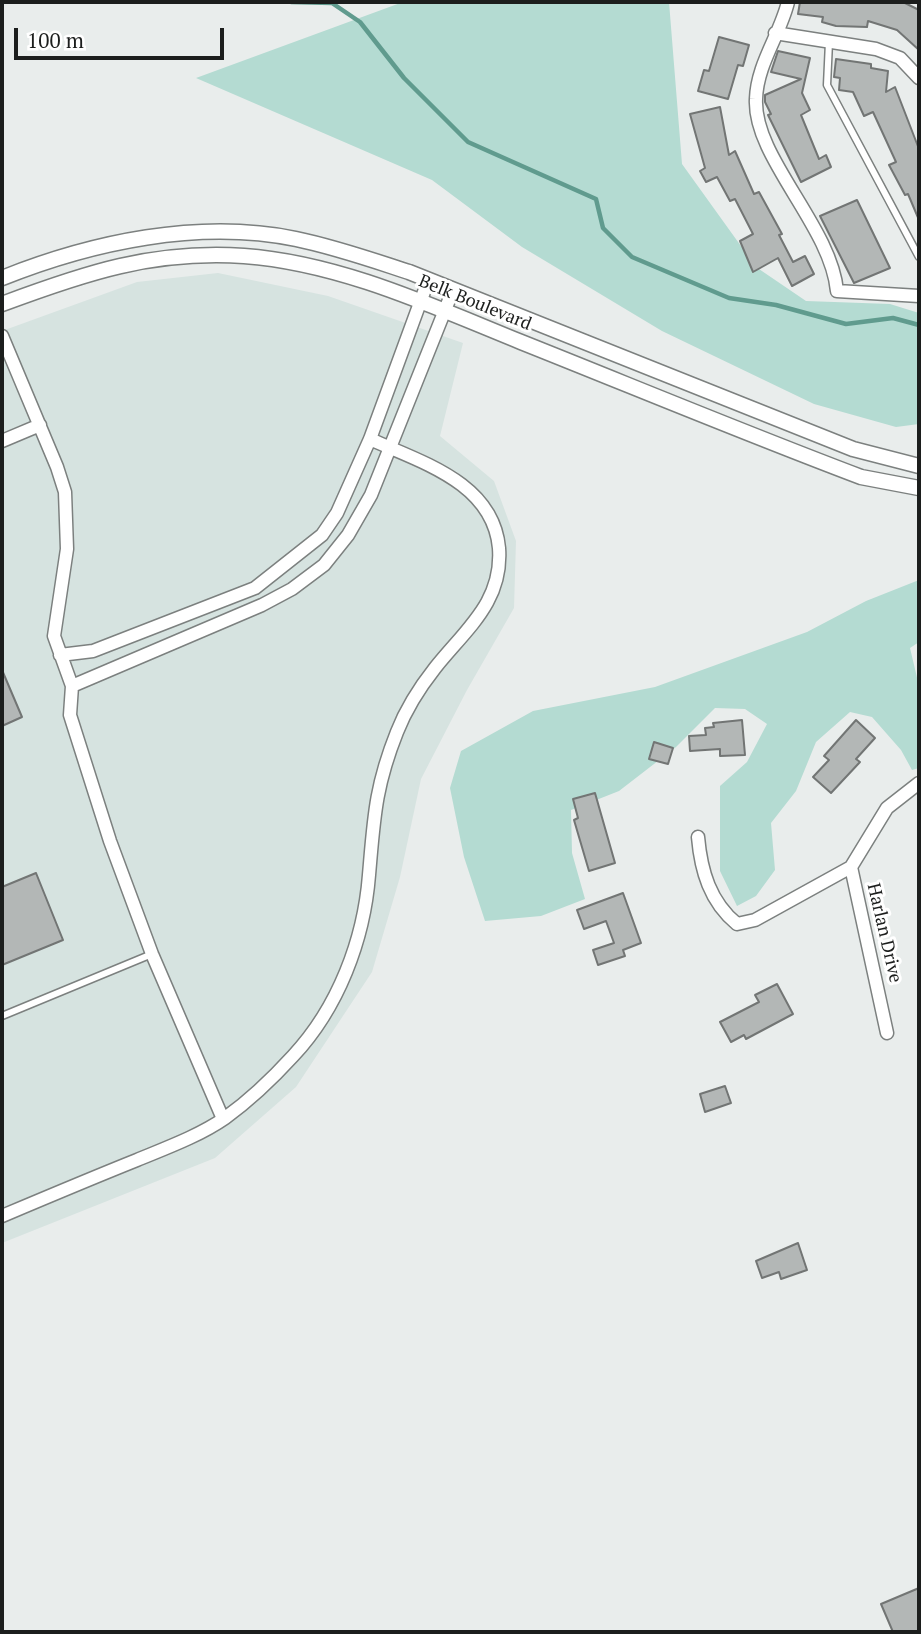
<!DOCTYPE html>
<style>
body{margin:0}
#map{position:relative;width:921px;height:1634px;overflow:hidden;background:#e9edec;font-family:"PT Serif",serif}
canvas{display:block}
.frame{position:absolute;inset:0;border:4px solid #1c1e1d;pointer-events:none}
.scale{position:absolute;left:14px;top:28px;width:210px;height:32px;box-sizing:border-box;border:4px solid #1c1e1d;border-top:0;padding-left:9px;font-size:21px;line-height:24px;white-space:nowrap;color:#1c1e1d;-webkit-text-stroke:5px #fff;paint-order:stroke}
</style>
<div id="map">
<canvas width="921" height="1634"></canvas>
<div class="frame"></div>
<div class="scale">100 m</div>
</div>
<script>
const ctx = document.querySelector('canvas').getContext('2d');
ctx.lineJoin = 'round';
function fillPath(path, color) {
  ctx.fillStyle = color;
  ctx.fill(path, 'evenodd');
}
function strokePath(path, color, width, dash) {
  ctx.strokeStyle = color;
  ctx.lineWidth = width;
  ctx.lineCap = dash ? 'butt' : 'round';
  ctx.setLineDash(dash || []);
  ctx.stroke(path);
}
function label(font, color, halo, rows, align = 'center') {
  ctx.font = font + ' "PT Serif",serif';
  ctx.lineWidth = 6;
  ctx.setLineDash([]);
  ctx.textBaseline = 'middle';
  ctx.strokeStyle = halo;
  ctx.fillStyle = color;
  for (const [text, x, y, turn = 0] of rows) {
    ctx.save();
    ctx.translate(x, y);
    ctx.rotate((+turn || 0) * Math.PI / 180);
    ctx.textAlign = isNaN(turn) ? turn : align;
    if (halo) ctx.strokeText(text, 0, 0);
    ctx.fillText(text, 0, 0);
    ctx.restore();
  }
}
const built = new Path2D(`
 M218,273L328,296L463,343L440,436L494,481L516,541L514,608L467,690L421,779L400,877L372,972L296,1087L215,1158L2,1243V331L137,282Z`);
const green = new Path2D(`
 M403,2H669L682,164L756,267L806,301L890,304L919,313V424L896,427L814,404L662,331L522,247L432,180L196,78Z
 M919,580V642L910,648L919,686V768L912,770L901,750L872,717L850,712L816,742L796,791L771,823L775,870L756,896L737,906L720,871V786L747,762L767,724L745,709L715,708L676,747L619,791L571,810L572,853L585,899L541,916L485,921L464,857L450,788L461,751L533,711L655,687L807,632L866,601Z`);
const stream = new Path2D(`
 M291,2L332,3L360,22L404,78L468,142L596,199L603,228L632,257L729,298L776,305L846,324L893,318L919,325`);
const building = new Path2D(`
 M800,2H903L919,10V50L897,30L868,21L867,27L836,26L822,22L823,17L798,14Z
 M719,37L749,45L743,66L738,65L728,99L698,91L704,70L709,71Z
 M778,51L810,58L802,93L810,110L801,115L819,159L826,155L831,167L801,182L768,115L771,114L765,102V95L801,79L771,72Z
 M836,59L871,64V68L888,71L886,92L895,87L919,149V220L908,194L905,195L889,165L896,162L873,112L864,116L853,92L839,90L840,78L834,77Z
 M720,107L729,155L735,151L754,194L759,192L782,234L779,235L793,262L805,256L814,274L792,286L778,258L753,272L740,241L753,234L735,199L730,201L717,177L706,182L700,171L705,168L690,114Z
 M857,200L890,268L854,283L820,216Z
 M2,670L22,717L2,726Z
 M742,720L745,755L720,756V749L690,751L689,736L706,735L705,728L714,727L713,723Z
 M856,720L875,738L856,759L860,762L831,793L813,777L829,760L824,756Z
 M654,742L673,748L668,764L649,759Z
 M595,793L615,863L589,871L574,820L578,818L573,799Z
 M36,873L63,940L2,965V887Z
 M623,893L641,943L623,950L625,956L598,965L593,950L614,943L606,921L584,929L577,910Z
 M777,984L793,1014L746,1039L744,1035L731,1042L720,1022L759,1002L755,995Z
 M725,1086L731,1103L705,1112L700,1094Z
 M798,1243L807,1270L781,1279L779,1272L762,1278L756,1261Z
 M919,1588V1632H893L881,1604Z`);
const service = new Path2D(`
 M829,42L827,85L919,257
 M2,1016L152,954`);
const minor = new Path2D(`
 M788,2C780,35 757,64 756,99C753,157 831,226 837,291L919,296
 M775,33L876,49L900,58L919,78
 M2,336L57,467L65,492L67,549L54,636L72,686L70,715L110,841L152,954L223,1119
 M2,441L40,425
 M60,655L93,651L255,588L322,535L337,513L370,439L428,281
 M72,686L262,605L292,589L324,565L348,535L371,495L453,290
 M698,837C701,871 710,902 737,924L755,920L851,867
 M887,1033L851,867L887,808L919,783
 M2,1216C47,1197 92,1178 137,1160C166,1148 199,1136 225,1118C250,1100 272,1079 293,1056C338,1008 364,940 369,875C374,818 375,787 397,732C406,709 420,687 435,668C466,629 503,602 499,548C493,482 420,462 370,439`);
const tertiary = new Path2D(`
 M2,278C92,242 199,219 296,239C335,247 372,260 409,272L853,449L919,466
 M2,304C85,273 153,250 244,256C340,263 432,306 521,342C634,387 747,434 861,477L919,488`);
const streetNames = [
 ["Belk Boulevard",475,303,22],
 ["Harlan Drive",884,933,77]
];
fillPath(built, '#d6e3e0');
fillPath(green, '#b4dbd2');
strokePath(stream, '#609b8e', 4.5);
fillPath(building, '#b3b7b6');
strokePath(building, '#727574', 2);
strokePath(service, '#7c807f', 9);
strokePath(minor, '#7c807f', 15);
strokePath(tertiary, '#7c807f', 17);
strokePath(service, '#fff', 6);
strokePath(minor, '#fff', 12);
strokePath(tertiary, '#fff', 14);
label('18px', '#1c1e1d', '#fff', streetNames);
</script>
